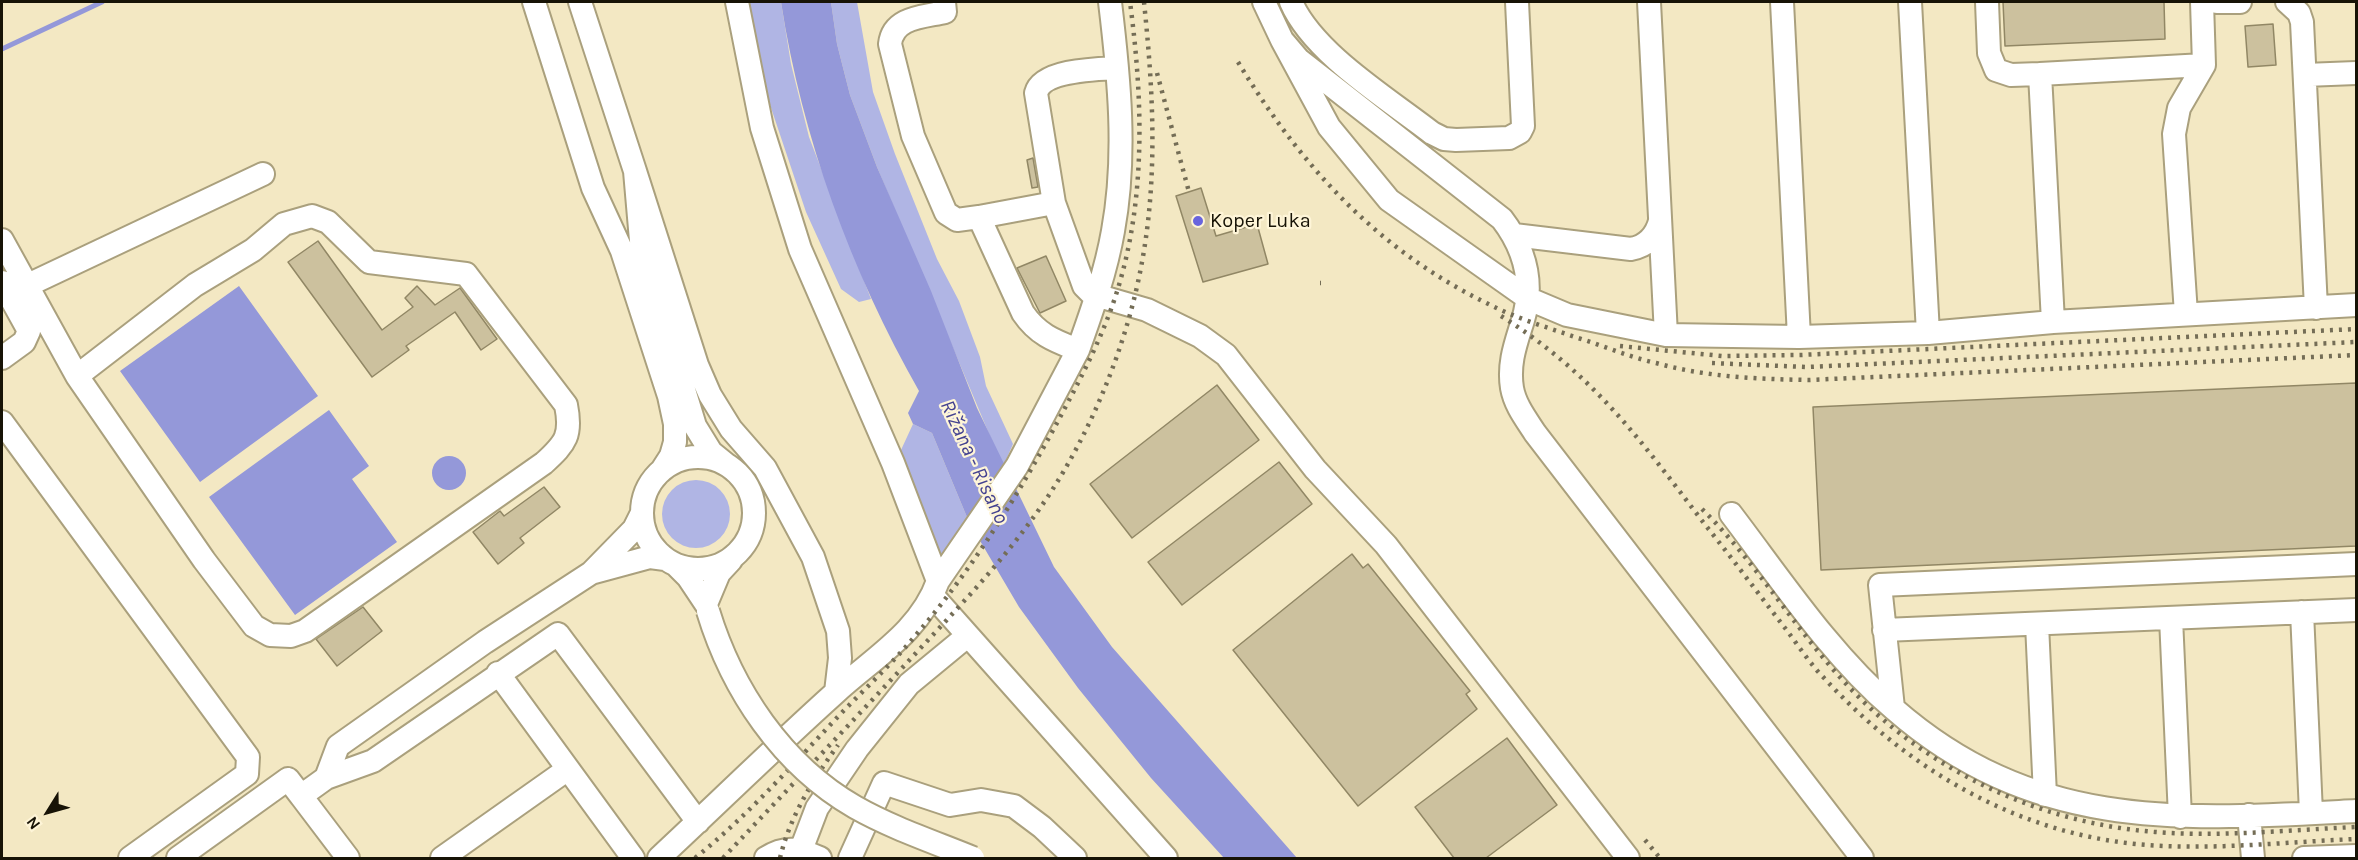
<!DOCTYPE html>
<meta charset="utf-8">
<style>
body{margin:0}
#map{position:relative;width:2358px;height:860px;overflow:hidden;background:#f3e8c3;font-family:Karla,sans-serif}
canvas{display:block}
.frame{position:absolute;inset:0;border:3px solid #171306;pointer-events:none}
.north{position:absolute;left:18px;top:782px;width:60px;height:60px;-webkit-text-stroke:4px #fef5d8;paint-order:stroke;rotate:233deg;font-size:16px;font-weight:700;line-height:24px;text-align:center;color:#171306}
.north::after{content:'';display:block;margin:auto;width:21px;height:27px;background:#171306;clip-path:polygon(50% 0,100% 100%,50% 72%,0 100%)}
</style>
<div id="map">
<canvas width="2358" height="860"></canvas>
<div class="frame"></div>
<div class="north">N</div>
</div>
<script>
const ctx = document.querySelector('canvas').getContext('2d');
ctx.lineJoin = 'round';
function fillPath(path, color) {
  ctx.fillStyle = color;
  ctx.fill(path, 'evenodd');
}
function strokePath(path, color, width, dash) {
  ctx.strokeStyle = color;
  ctx.lineWidth = width;
  ctx.lineCap = dash ? 'butt' : 'round';
  ctx.setLineDash(dash || []);
  ctx.stroke(path);
}
function label(font, color, halo, rows, align = 'center') {
  ctx.font = font + ' Karla,sans-serif';
  ctx.lineWidth = 4.5;
  ctx.setLineDash([]);
  ctx.textBaseline = 'middle';
  ctx.strokeStyle = halo;
  ctx.fillStyle = color;
  for (const [text, x, y, turn = 0] of rows) {
    ctx.save();
    ctx.translate(x, y);
    ctx.rotate((+turn || 0) * Math.PI / 180);
    ctx.textAlign = isNaN(turn) ? turn : align;
    if (halo) ctx.strokeText(text, 0, 0);
    ctx.fillText(text, 0, 0);
    ctx.restore();
  }
}
const green = new Path2D(`
 M748,2H781L791,64L809,137L871,299L859,302L841,289L806,212L761,78Z
 M831,2H857L873,92L895,154L937,259L959,301L980,357L986,386L1013,444L1003,467L877,167L850,95L837,44Z
 M913,424L932,433L969,522L941,557L901,450Z
 M662 514a34 34 0 1 1 68 0a34 34 0 1 1-68 0Z`);
const water = new Path2D(`
 M781,2H831L837,44L850,95L877,167L931,291L977,408L1054,567L1112,647L1297,858H1224L1151,778L1078,688L1019,607L969,522L932,433L913,424L908,413L919,391C851,271 802,138 781,2Z
 M239,286L318,396L200,482L120,371Z
 M329,410L369,466L352,479L397,542L295,615L209,497Z
 M432 473a17 17 0 1 1 34 0a17 17 0 1 1-34 0Z`);
const stream = new Path2D(`
 M2,49L102,2`);
const building = new Path2D(`
 M2003,2H2164L2165,39L2005,46Z
 M2273,24L2276,65L2248,67L2245,26Z
 M1033,158L1038,187L1032,188L1027,160Z
 M1201,188L1216,236L1257,224L1268,264L1203,282L1176,196Z
 M318,241L382,330L413,307L405,298L417,286L435,305L460,288L497,339L481,350L455,312L406,346L409,350L372,377L288,262Z
 M1046,256L1066,301L1040,313L1017,268Z
 M2356,383V546L1821,570L1813,407Z
 M1217,385L1259,440L1132,538L1090,484Z
 M1279,462L1312,504L1182,605L1148,562Z
 M544,487L560,507L520,538L524,543L498,564L473,532L500,511L504,516Z
 M1352,554L1363,568L1368,564L1470,691L1466,694L1477,709L1358,806L1233,650Z
 M363,607L382,631L337,666L316,639Z
 M1507,738L1557,805L1486,858H1454L1415,807Z`);
const minor = new Path2D(`
 M534,2L593,188L622,251L669,396L675,424V442L671,456L662,470
 M580,2L635,171L642,252L695,426L711,452L727,465
 M737,2L762,128L800,249L893,463L938,581
 M944,2L945,12C923,17 893,17 890,44L913,136L946,213L957,220L979,217L1023,313C1038,335 1055,341 1078,350C1092,311 1106,271 1113,231C1127,155 1119,77 1110,2
 M1264,2L1282,40L1299,60L1502,219C1525,249 1534,283 1523,320C1516,343 1508,363 1512,388C1515,405 1526,419 1535,433L1862,858
 M1291,2C1313,53 1387,98 1432,133L1444,139L1456,140L1509,138L1520,132L1523,126L1517,2
 M1649,2L1666,335
 M1782,2L1799,337
 M1910,2L1928,333
 M1987,2L1989,53L1996,70L2011,75L2040,74
 M2217,2H2240
 M2287,2L2299,13L2302,22L2316,308
 M1282,40L1329,127L1389,200L1529,299L1567,315L1666,335L1799,337L1928,333L2053,322L2356,305
 M1117,68C1096,69 1042,70 1036,93L1054,203L1084,286L1092,294L1147,310L1200,336L1226,355L1315,469L1386,545L1628,858
 M2305,75L2356,73
 M635,171L697,365L710,395L731,429L765,468L813,557L838,631L840,658L836,692
 M979,217L1054,203
 M1514,235L1631,249C1647,246 1656,236 1660,221
 M2,240L77,376L204,560L254,626L270,635L291,636L305,631L544,463C566,443 572,435 566,405L466,274L369,262L328,222L312,216L284,224L253,250L195,285L77,376
 M2,282L29,331L24,342L2,358
 M28,285L263,174
 M2186,314L2174,134L2179,108L2204,65L2202,2
 M2053,322L2040,74L2204,65
 M2,422L248,757L247,774L130,858
 M642 513a56 56 0 1 1 112 0a56 56 0 1 1-112 0Z
 M1731,514C1782,581 1830,654 1894,709C2035,832 2182,820 2356,811
 M641,515L634,529L591,573L650,557L665,559
 M676,565L688,577L706,604L719,573L731,560
 M933,596L1166,858
 M2302,612L2311,813
 M2171,618L2180,817
 M2037,624L2045,795
 M1884,630L2356,610
 M498,673L633,858
 M1893,708L1880,585L2356,564
 M326,778L338,746L485,642L591,573
 M301,796L348,858
 M2249,815L2253,858
 M801,850L817,808L857,749L909,684L966,637
 M178,858L288,779L301,796L326,778L373,761L558,634L698,822
 M442,858L568,769
 M659,858C718,803 775,747 835,693C873,658 920,632 938,581L1017,466L1078,350
 M766,858C786,845 799,849 820,858
 M850,858L884,783L950,805L981,800L1014,806L1042,827L1075,858
 M2304,858L2356,856`);
const rail = new Path2D(`
 M1238,62C1306,174 1388,261 1510,314C1532,323 1555,330 1578,338C1604,346 1629,357 1656,363C1706,377 1757,379 1809,380L2356,355
 M1157,73L1189,192
 M1320,283H1321
 M1501,316C1592,373 1639,438 1703,522C1731,557 1758,593 1785,628C1798,645 1810,664 1825,679C1907,768 2014,832 2136,844C2208,851 2284,842 2356,839
 M1620,346L1722,356L1800,355L2356,329
 M1712,363L1807,367L2356,342
 M1702,509C1757,563 1796,631 1849,687C1925,768 2033,820 2144,831C2214,838 2286,830 2356,827
 M1645,840L1660,858
 M695,858C745,818 788,770 832,723C857,696 885,671 909,643C968,576 1016,499 1058,421C1083,374 1107,329 1121,278C1146,188 1142,93 1130,2
 M723,858C787,790 852,722 916,653C970,595 1025,538 1065,469C1101,407 1129,334 1142,262C1158,175 1153,89 1144,2
 M780,858C790,816 813,780 838,745`);
const minorBridge = new Path2D(`
 M708,611C732,690 782,765 855,807C892,828 934,842 973,858`);
const markers = [
 [1198,221,6,"#6965de"]
];
const poiNames = [
 ["Koper Luka",1210,221]
];
const waterNames = [
 ["Rižana - Risano",974,462,65]
];
fillPath(green, '#b0b5e4');
fillPath(water, '#9498d9');
strokePath(stream, '#9498d9', 5);
fillPath(building, '#ccc19e');
strokePath(building, '#918765', 1.5);
strokePath(minor, '#aaa07d', 26);
strokePath(minor, '#fff', 22);
strokePath(rail, '#746d56', 4.5, [3, 6]);
strokePath(minorBridge, '#aaa07d', 26, []);
strokePath(minorBridge, '#fff', 22);
for (const [x, y, r, color] of markers) {
  const dot = new Path2D();
  dot.arc(x, y, r, 0, 2 * Math.PI);
  ctx.fillStyle = color;
  ctx.fill(dot);
  strokePath(dot, '#fef5d8', 2);
}
label('20px', '#171306', '#fef5d8', poiNames, 'left');
label('italic 21px', '#444290', '#fef5d8', waterNames);
</script>
